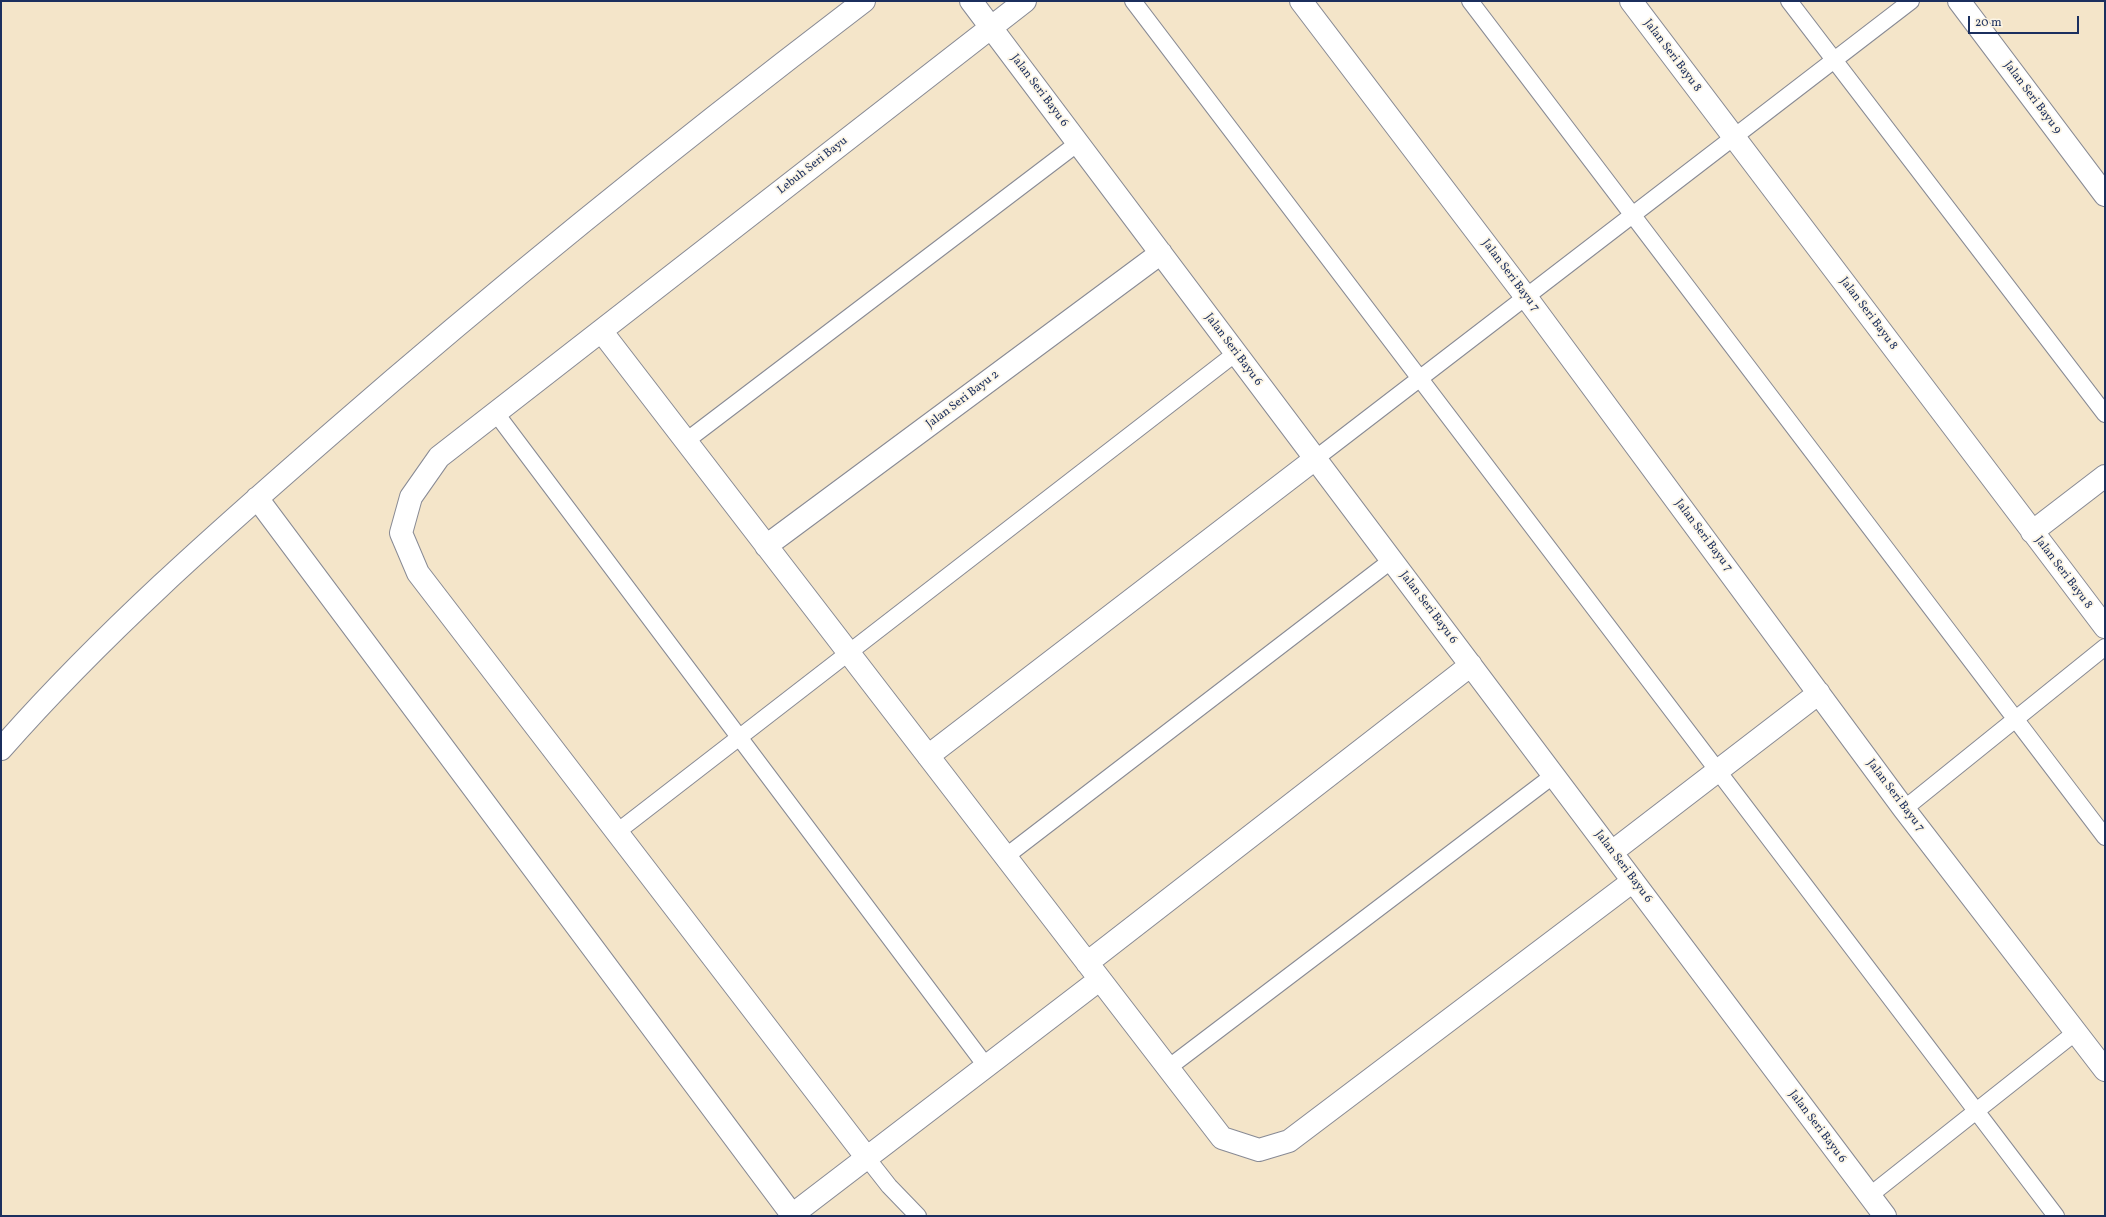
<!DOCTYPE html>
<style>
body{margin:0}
#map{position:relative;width:2106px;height:1217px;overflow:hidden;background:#f4e5c9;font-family:Vollkorn,serif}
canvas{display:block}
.frame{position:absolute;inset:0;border:2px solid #1b2f5e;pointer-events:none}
.scale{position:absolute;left:1968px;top:16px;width:111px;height:18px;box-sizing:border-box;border:2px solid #1b2f5e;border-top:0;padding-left:5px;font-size:12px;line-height:14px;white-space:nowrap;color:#1b2f5e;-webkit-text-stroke:3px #fcf5e5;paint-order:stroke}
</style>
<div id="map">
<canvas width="2106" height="1217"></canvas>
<div class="frame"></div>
<div class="scale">20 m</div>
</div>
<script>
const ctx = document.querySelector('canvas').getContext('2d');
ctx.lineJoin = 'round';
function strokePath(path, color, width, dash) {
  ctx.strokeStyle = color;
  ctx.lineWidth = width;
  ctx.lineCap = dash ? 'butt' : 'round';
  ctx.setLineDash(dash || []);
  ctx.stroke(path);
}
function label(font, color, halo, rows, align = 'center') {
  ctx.font = font + ' Vollkorn,serif';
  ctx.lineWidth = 3.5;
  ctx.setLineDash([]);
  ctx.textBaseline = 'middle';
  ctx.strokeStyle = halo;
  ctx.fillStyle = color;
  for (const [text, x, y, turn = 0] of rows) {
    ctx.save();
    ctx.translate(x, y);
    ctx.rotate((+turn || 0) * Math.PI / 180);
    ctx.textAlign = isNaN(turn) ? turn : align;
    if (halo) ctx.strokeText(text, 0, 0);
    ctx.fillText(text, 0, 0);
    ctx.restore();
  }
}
const lane = new Path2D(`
 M1133,1L2056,1216
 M1470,1L2105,837
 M1789,1L2105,414
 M495,412L986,1066
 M686,441L1078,143
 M1315,459L1911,1
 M1904,809L2105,647
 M617,832L1236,353
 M1005,857L1392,560
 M1168,1068L1554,775
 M867,1158L889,1186L918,1216
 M1869,1196L2076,1032`);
const street = new Path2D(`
 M971,1L1885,1216
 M1301,1L1526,297L1904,809L2105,1070
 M1631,1L2105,627
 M1959,1L2105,195
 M602,332L1222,1138L1259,1150L1289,1141L1633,881
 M257,498L793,1216
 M2032,532L2105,476
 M766,546L1161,253
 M1,749C102,634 218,532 333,432C505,282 683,139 864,1
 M928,756L1315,459
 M1612,852L1819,693
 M1087,963L1471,665
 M867,1158L418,573L401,533L411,497L439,457L1025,1
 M792,1215L1099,980`);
const streetNames = [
 ["Jalan Seri Bayu 8",1672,56,53],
 ["Jalan Seri Bayu 6",1039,91,53],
 ["Jalan Seri Bayu 9",2032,98,53],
 ["Lebuh Seri Bayu",813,166,-38],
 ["Jalan Seri Bayu 7",1510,276,53],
 ["Jalan Seri Bayu 8",1868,314,53],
 ["Jalan Seri Bayu 6",1233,350,53],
 ["Jalan Seri Bayu 2",963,400,-37],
 ["Jalan Seri Bayu 7",1703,536,53],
 ["Jalan Seri Bayu 8",2063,573,53],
 ["Jalan Seri Bayu 6",1428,608,53],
 ["Jalan Seri Bayu 7",1895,796,53],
 ["Jalan Seri Bayu 6",1623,867,53],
 ["Jalan Seri Bayu 6",1817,1127,53]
];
strokePath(lane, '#888a94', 18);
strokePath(street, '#888a94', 24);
strokePath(lane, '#fff', 16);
strokePath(street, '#fff', 22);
label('12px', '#1b2f5e', '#fcf5e5', streetNames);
</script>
